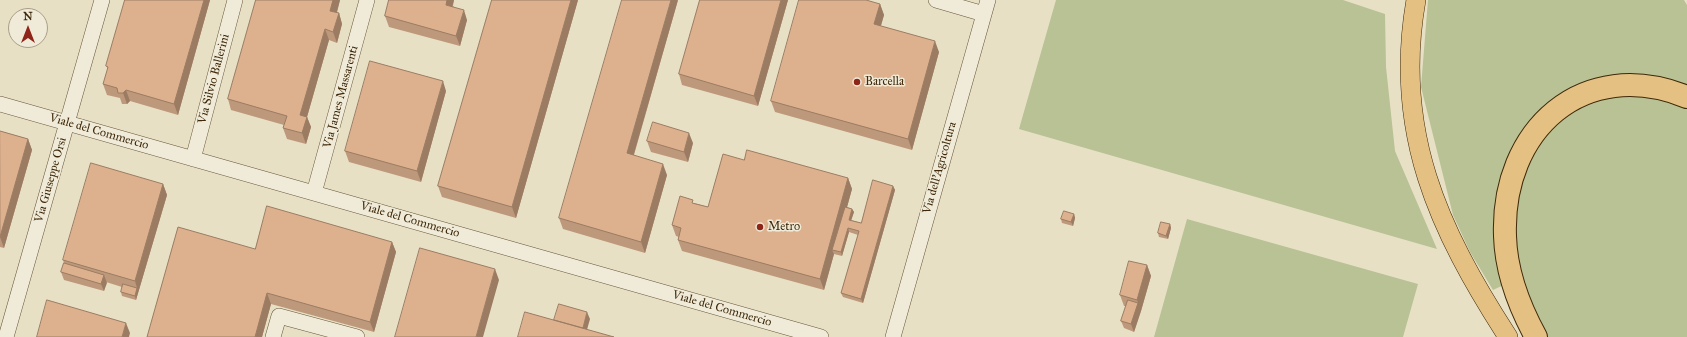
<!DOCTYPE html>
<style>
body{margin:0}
#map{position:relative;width:1687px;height:337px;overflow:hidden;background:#e8e0c5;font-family:"IM FELL Great Primer",serif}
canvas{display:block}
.north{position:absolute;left:8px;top:8px;width:40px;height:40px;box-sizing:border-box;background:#f0ebd9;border:1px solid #a99d86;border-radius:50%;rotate:0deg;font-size:11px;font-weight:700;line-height:16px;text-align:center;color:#3e2809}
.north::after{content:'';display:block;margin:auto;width:14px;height:18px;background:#8f2418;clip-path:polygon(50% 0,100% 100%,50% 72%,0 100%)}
</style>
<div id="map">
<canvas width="1687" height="337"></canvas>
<div class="north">N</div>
</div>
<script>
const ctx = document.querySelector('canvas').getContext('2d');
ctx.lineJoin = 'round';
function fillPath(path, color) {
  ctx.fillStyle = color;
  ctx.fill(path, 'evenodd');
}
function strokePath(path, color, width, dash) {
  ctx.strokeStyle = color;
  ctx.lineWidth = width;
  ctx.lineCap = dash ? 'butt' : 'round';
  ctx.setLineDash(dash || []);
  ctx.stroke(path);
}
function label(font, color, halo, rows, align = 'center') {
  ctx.font = font + ' "IM FELL Great Primer",serif';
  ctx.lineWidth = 3;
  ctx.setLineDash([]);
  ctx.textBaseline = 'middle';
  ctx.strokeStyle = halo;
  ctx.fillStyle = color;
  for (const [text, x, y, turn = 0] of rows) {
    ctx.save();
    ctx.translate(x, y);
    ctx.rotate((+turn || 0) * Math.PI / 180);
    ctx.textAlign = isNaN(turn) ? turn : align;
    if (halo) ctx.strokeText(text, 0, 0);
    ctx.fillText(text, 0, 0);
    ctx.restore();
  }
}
const green = new Path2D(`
 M1056,0H1343L1385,14L1386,67L1395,151L1437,249L1019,129Z
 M1428,0H1684L1687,5V88L1624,78L1522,137L1508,283L1493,290L1470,252L1453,215L1421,87Z
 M1606,91L1687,101V337H1543L1518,283L1513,188L1542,131Z
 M1187,219L1418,284L1403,337H1154Z`);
const minor = new Path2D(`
 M936,0L984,14
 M0,104L821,337
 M193,159L235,0
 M314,193L367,0
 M6,337L102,0
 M273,337L279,316L357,337
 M893,337L988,0`);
const major = new Path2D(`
 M1416,0C1393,131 1438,229 1508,337`);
const highway = new Path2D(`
 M1536,337C1519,306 1506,272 1505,236C1501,130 1583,55 1687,97`);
const wall = new Path2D(`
 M125,0H210L178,115L130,101L127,104H122L120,98L107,95L103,84L108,69L106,66Z
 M256,0H340L337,13H339L342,24L337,43L329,40L307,117L311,127L306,144L287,139L283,128L284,125L231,110L228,99Z
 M389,0H454L453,6L467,20L460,46L389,27L385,16Z
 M492,0H578L516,218L442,197L438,186Z
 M678,0L634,155L667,175L645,253L563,229L559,218Z
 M700,0H788L758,106L682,85L679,74Z
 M880,4L884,15L881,26L939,52L912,150L775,112L771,101Z
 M446,91L421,182L349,162L345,151Z
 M0,131L28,139L32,150L4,248L0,247Z
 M647,141L693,143L688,162L651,152Z
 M744,160L848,178L852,189L847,207L852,209L854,212L851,220L861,223L893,186L895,190L863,303L843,297L841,293L858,235L849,232L842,256L834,254L824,290L682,251L678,240L679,237L676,236L672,225L694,203L708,207Z
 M163,184L167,195L136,300L122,296L121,292L122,287L106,282L104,291L64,280L61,272L64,263L63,260Z
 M1074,214L1075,218L1073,226L1062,223L1061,219Z
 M1170,224L1171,228L1168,239L1159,237L1158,233Z
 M392,242L396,252L374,332L271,304L262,337H147Z
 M1147,265L1151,276L1141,311L1134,332L1124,328L1121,321L1126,306H1124L1120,295Z`);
const shadedWall = new Path2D(`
 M204,0H210L178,115L174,104Z
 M333,0H340L334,22L330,11Z
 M447,0H454L450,15L446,5Z
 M571,0H578L516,218L512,207Z
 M671,0H678L631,164L627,153Z
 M781,0H788L758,106L754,96Z
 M880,4L884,15L878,35L874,24Z
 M464,10L467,20L460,46L456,36Z
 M339,13L342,24L337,43L333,32Z
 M325,29L329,40L307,117L311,127L306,144L302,133L300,115Z
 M935,41L939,52L912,150L908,139Z
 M443,81L446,91L421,182L417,171Z
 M126,90L130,101L127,104L123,93Z
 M689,133L693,143L688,162L684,152Z
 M28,139L32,150L4,248L0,237Z
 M663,164L667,175L645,253L641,242Z
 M848,178L852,189L835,251L832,250L834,254L824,290L820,279Z
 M163,184L167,195L136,300L135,296L137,288L135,281Z
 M893,186L895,190L863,303L861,299Z
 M852,209L854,212L850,224L849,220Z
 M1074,214L1075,218L1073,226L1071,222Z
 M1170,224L1171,228L1168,239L1166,236Z
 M848,228L849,232L842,256L841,252Z
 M392,242L396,252L374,332L370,322Z
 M1147,265L1151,276L1141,311L1134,332L1131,324L1138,303L1137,300Z
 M495,269L499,280L483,337H476Z
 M104,275L107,283L104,291L101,284Z
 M267,293L271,304L262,337H255Z
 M587,312L590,319L585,337L582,331Z
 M126,323L130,333L129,337H122Z`);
const building = new Path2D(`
 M125,0H204L174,104L126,90L123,93H118L117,88L103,84L108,67L106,66Z
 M256,0H333L330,11L339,13L333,32L325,29L300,115L307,117L302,133L283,128L287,116L228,99Z
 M389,0H447L446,5L464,10L456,36L385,16Z
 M492,0H571L512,207L438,186Z
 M622,0H671L627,153L663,164L641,242L559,218Z
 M700,0H781L754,96L679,74Z
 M799,0H866L880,4L874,24L935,41L908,139L771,101Z
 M370,61L443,81L417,171L345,151Z
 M653,122L689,133L684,152L647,141Z
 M0,131L28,139L0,237Z
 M747,150L848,178L820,279L678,240L681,228L672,225L680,196L693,200L692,203L708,207L723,154L744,160Z
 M91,163L163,184L135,281L63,260Z
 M873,180L893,186L861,299L841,293L859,231L848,228L841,252L832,250L845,207L852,209L849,220L861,223Z
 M267,206L392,242L370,322L267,293L255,337H147L178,227L255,249Z
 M1064,211L1074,214L1071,222L1061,219Z
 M1161,222L1170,224L1166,236L1158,233Z
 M420,248L495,269L476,337H395Z
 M1129,261L1147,265L1137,300L1120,295Z
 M64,263L104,275L101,284L61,272Z
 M123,284L137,288L135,296L121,292Z
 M47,300L126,323L122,337H37Z
 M1128,300L1138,303L1131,324L1121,321Z
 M559,304L587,312L583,328L554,320Z
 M525,312L614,337H518Z`);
const markers = [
 [857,82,4,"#8f2418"],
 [760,227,4,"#8f2418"]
];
const streetNames = [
 ["Via Silvio Ballerini",214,79,-75],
 ["Via James Massarenti",341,97,-75],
 ["Viale del Commercio",99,132,16],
 ["Via dell'Agricoltura",940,168,-74],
 ["Via Giuseppe Orsi",51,180,-74],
 ["Viale del Commercio",410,220,16],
 ["Viale del Commercio",722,309,16]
];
const poiNames = [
 ["Barcella",865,82],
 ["Metro",768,227]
];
fillPath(green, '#b8c294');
strokePath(minor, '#685638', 16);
strokePath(major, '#3e2809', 20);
strokePath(highway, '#3e2809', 24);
strokePath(minor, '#f0ebd9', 15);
strokePath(major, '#e4c082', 19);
strokePath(highway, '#e4c082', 22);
fillPath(wall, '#be987a');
fillPath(shadedWall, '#9b7c63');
fillPath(building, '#ddb18e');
strokePath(building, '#9b7c63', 1);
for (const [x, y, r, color] of markers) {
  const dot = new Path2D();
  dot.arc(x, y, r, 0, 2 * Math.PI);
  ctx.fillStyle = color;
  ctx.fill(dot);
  strokePath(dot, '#f0ebd9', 1.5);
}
label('12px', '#3e2809', '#f0ebd9', streetNames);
label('12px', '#3e2809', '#f0ebd9', poiNames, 'left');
</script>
